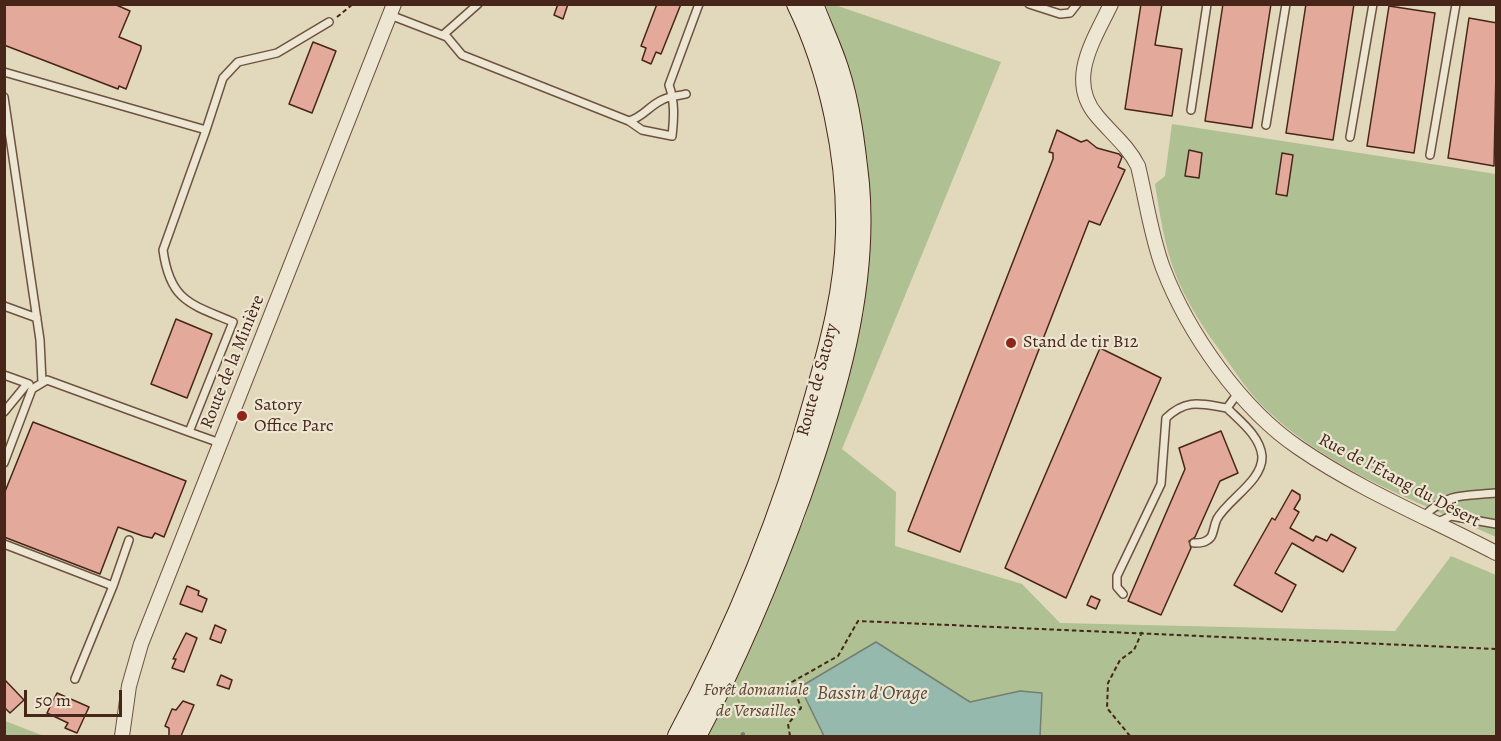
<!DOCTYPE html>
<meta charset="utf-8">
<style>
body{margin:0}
#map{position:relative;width:1501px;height:741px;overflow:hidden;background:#e2d8bb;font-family:Alegreya,serif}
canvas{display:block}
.frame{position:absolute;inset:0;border:6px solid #472518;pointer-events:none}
.scale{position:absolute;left:24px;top:690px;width:98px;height:27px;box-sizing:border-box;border:3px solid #472518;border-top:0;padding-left:8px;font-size:18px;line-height:21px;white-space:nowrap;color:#472518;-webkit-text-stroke:4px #ece6d3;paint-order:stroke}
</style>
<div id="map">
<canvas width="1501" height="741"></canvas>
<div class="frame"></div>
<div class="scale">50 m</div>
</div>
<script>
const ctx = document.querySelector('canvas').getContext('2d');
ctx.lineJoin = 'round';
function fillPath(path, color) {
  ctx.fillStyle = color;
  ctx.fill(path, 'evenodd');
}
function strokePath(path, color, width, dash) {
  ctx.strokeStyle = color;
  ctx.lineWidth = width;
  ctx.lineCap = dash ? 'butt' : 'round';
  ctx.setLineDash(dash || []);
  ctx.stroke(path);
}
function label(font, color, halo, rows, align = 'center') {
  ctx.font = font + ' Alegreya,serif';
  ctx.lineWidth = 4.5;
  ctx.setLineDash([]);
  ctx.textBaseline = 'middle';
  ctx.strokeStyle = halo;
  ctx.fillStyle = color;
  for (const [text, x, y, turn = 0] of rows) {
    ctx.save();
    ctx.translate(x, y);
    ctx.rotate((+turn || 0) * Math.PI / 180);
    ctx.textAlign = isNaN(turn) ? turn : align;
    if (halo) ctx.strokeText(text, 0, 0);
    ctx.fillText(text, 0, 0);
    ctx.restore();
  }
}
const green = new Path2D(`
 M826,5H835L1001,62L842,449L896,492L895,546L1022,584L1060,623L1395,631L1451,556L1496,575V736H699L758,619L805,518L864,312L868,162L849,75Z
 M1172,124L1496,174V537C1418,502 1333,472 1269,412C1250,395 1236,373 1221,352C1203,328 1186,301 1175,273C1164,245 1160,214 1155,184L1165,176Z
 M5,721L44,736H5Z`);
const water = new Path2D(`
 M876,642L970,702L1020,691L1042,693L1040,736H824L800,687Z`);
const stream = new Path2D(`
 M742,736L743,734`);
const building = new Path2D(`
 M4,4H114L130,11L119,37L141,46V49L126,89L119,86L118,89L4,45Z
 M558,4H568L563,19L554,15Z
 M657,4H681L661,54L656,52L651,64L642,60L646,48L641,46Z
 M1141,4H1162L1155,45L1182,49L1172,116L1125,109Z
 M1223,4H1271L1252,128L1205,121Z
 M1306,4H1354L1333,140L1286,133Z
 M1389,6L1435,13L1414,153L1367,146Z
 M1469,18L1497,23L1494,166L1448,158Z
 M313,42L336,51L312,113L289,104Z
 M1057,130L1081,142L1087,140L1097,148L1119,154L1122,157L1118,167L1125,170L1100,225L1089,221L960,552L908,531L1053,159V153L1049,152Z
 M1189,150L1202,153L1199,178L1185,176Z
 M1282,153L1293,155L1287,196L1276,194Z
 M176,319L212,334L187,398L151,384Z
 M1100,348L1161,378L1066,598L1005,568Z
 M33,422L186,481L164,537L155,533L152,538L143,536L118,527L100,574L4,537V494Z
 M1221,431L1238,473L1220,481L1195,537L1189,541L1191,548L1161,615L1128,601L1185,469L1179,448Z
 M1292,490L1300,495V499L1294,509L1299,512L1290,528L1313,541L1316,536L1327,541L1331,534L1356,548L1343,572L1292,543L1275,573L1296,585L1282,612L1234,585L1272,518L1275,520Z
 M187,586L199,591L198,595L207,599L202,612L180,604Z
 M1091,596L1100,600L1096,609L1087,605Z
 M215,625L226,630L221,643L210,639Z
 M186,633L197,638L184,672L172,668L176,659H173Z
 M221,675L232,680L229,689L217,685Z
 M4,679L24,700L10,713L4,707Z
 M57,693L89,707L77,733L65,728L68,723L47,713Z
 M183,701L194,705L181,736H169V728L165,726L172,709L176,710Z`);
const path = new Path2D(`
 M337,17L353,4
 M790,736L788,724L801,708L792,682L838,656L858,621L1496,649
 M1130,736L1107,708L1108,683L1120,660L1134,650L1142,632`);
const lane = new Path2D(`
 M1029,4L1060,14L1070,13L1077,4
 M390,15L447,37L462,55L629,121
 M443,35L478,4
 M4,72L206,130L163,250C170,301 190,304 233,322L189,432L220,443
 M686,94C679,96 669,96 662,100C649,106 643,117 629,121L642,130L672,136C674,118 675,102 669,85L699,4
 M4,97L40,340L42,382
 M1191,110L1207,4
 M1266,125L1286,4
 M206,130L223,78L238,62L277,53L329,22
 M1350,137L1373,4
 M1430,155L1456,4
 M4,306L37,318
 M4,375L29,384
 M4,412L27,384
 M4,463L32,389L47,380L189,432
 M1424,516C1449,492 1464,496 1496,493
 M1438,522L1451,516L1496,524
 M1194,543C1200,543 1206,543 1211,537C1214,532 1214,525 1217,519C1228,499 1263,481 1262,456C1260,436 1240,421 1227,408
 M4,544L113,586L75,679
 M113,586L129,540
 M1123,594L1117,587V576L1161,484L1166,418C1187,398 1201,404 1227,408L1238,393`);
const street = new Path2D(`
 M1111,4C1094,40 1066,80 1097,116C1111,133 1128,146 1138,166C1146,199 1151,236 1163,268C1188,333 1241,409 1299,448C1360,490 1431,519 1496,553
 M122,736L129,686L141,644L394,4`);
const secondary = new Path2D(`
 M678,736C736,628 782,516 815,397C830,344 845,289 846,233C848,158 830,72 797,4
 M696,736C737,658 771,578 801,495C836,396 868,290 859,184C855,146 850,104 838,68C831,46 821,26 813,4`);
const markers = [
 [1011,343,6,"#8f2418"],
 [242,416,6,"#8f2418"]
];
const poiNames = [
 ["Stand de tir B12",1023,343],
 ["Satory",254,406],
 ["Office Parc",254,427]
];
const streetNames = [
 ["Route de la Minière",233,362,-68],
 ["Route de Satory",818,380,-75],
 ["Rue de l'Étang du Désert",1399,481,28]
];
const parkNames = [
 ["Forêt domaniale",756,691],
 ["de Versailles",756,712]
];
const waterNames = [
 ["Bassin d'Orage",872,694]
];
fillPath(green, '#afc093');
fillPath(water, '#95baad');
strokePath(water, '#767e71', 1.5);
strokePath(stream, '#767e71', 4);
fillPath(building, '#e3aa9b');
strokePath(building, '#472518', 1.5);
strokePath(lane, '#6e5241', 10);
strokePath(street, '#6e5241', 16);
strokePath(secondary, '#472518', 22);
strokePath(path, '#472518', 2, [4.5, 3]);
strokePath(lane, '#ece6d3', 7);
strokePath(street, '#ece6d3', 14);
strokePath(secondary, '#ece6d3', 20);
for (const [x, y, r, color] of markers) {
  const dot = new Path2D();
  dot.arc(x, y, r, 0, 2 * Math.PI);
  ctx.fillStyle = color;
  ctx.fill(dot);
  strokePath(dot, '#ece6d3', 2);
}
label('18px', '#472518', '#ece6d3', poiNames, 'left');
label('18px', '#472518', '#ece6d3', streetNames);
label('italic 18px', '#5c4431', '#ece6d3', parkNames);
label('italic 20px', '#5a4a3d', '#ece6d3', waterNames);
</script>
